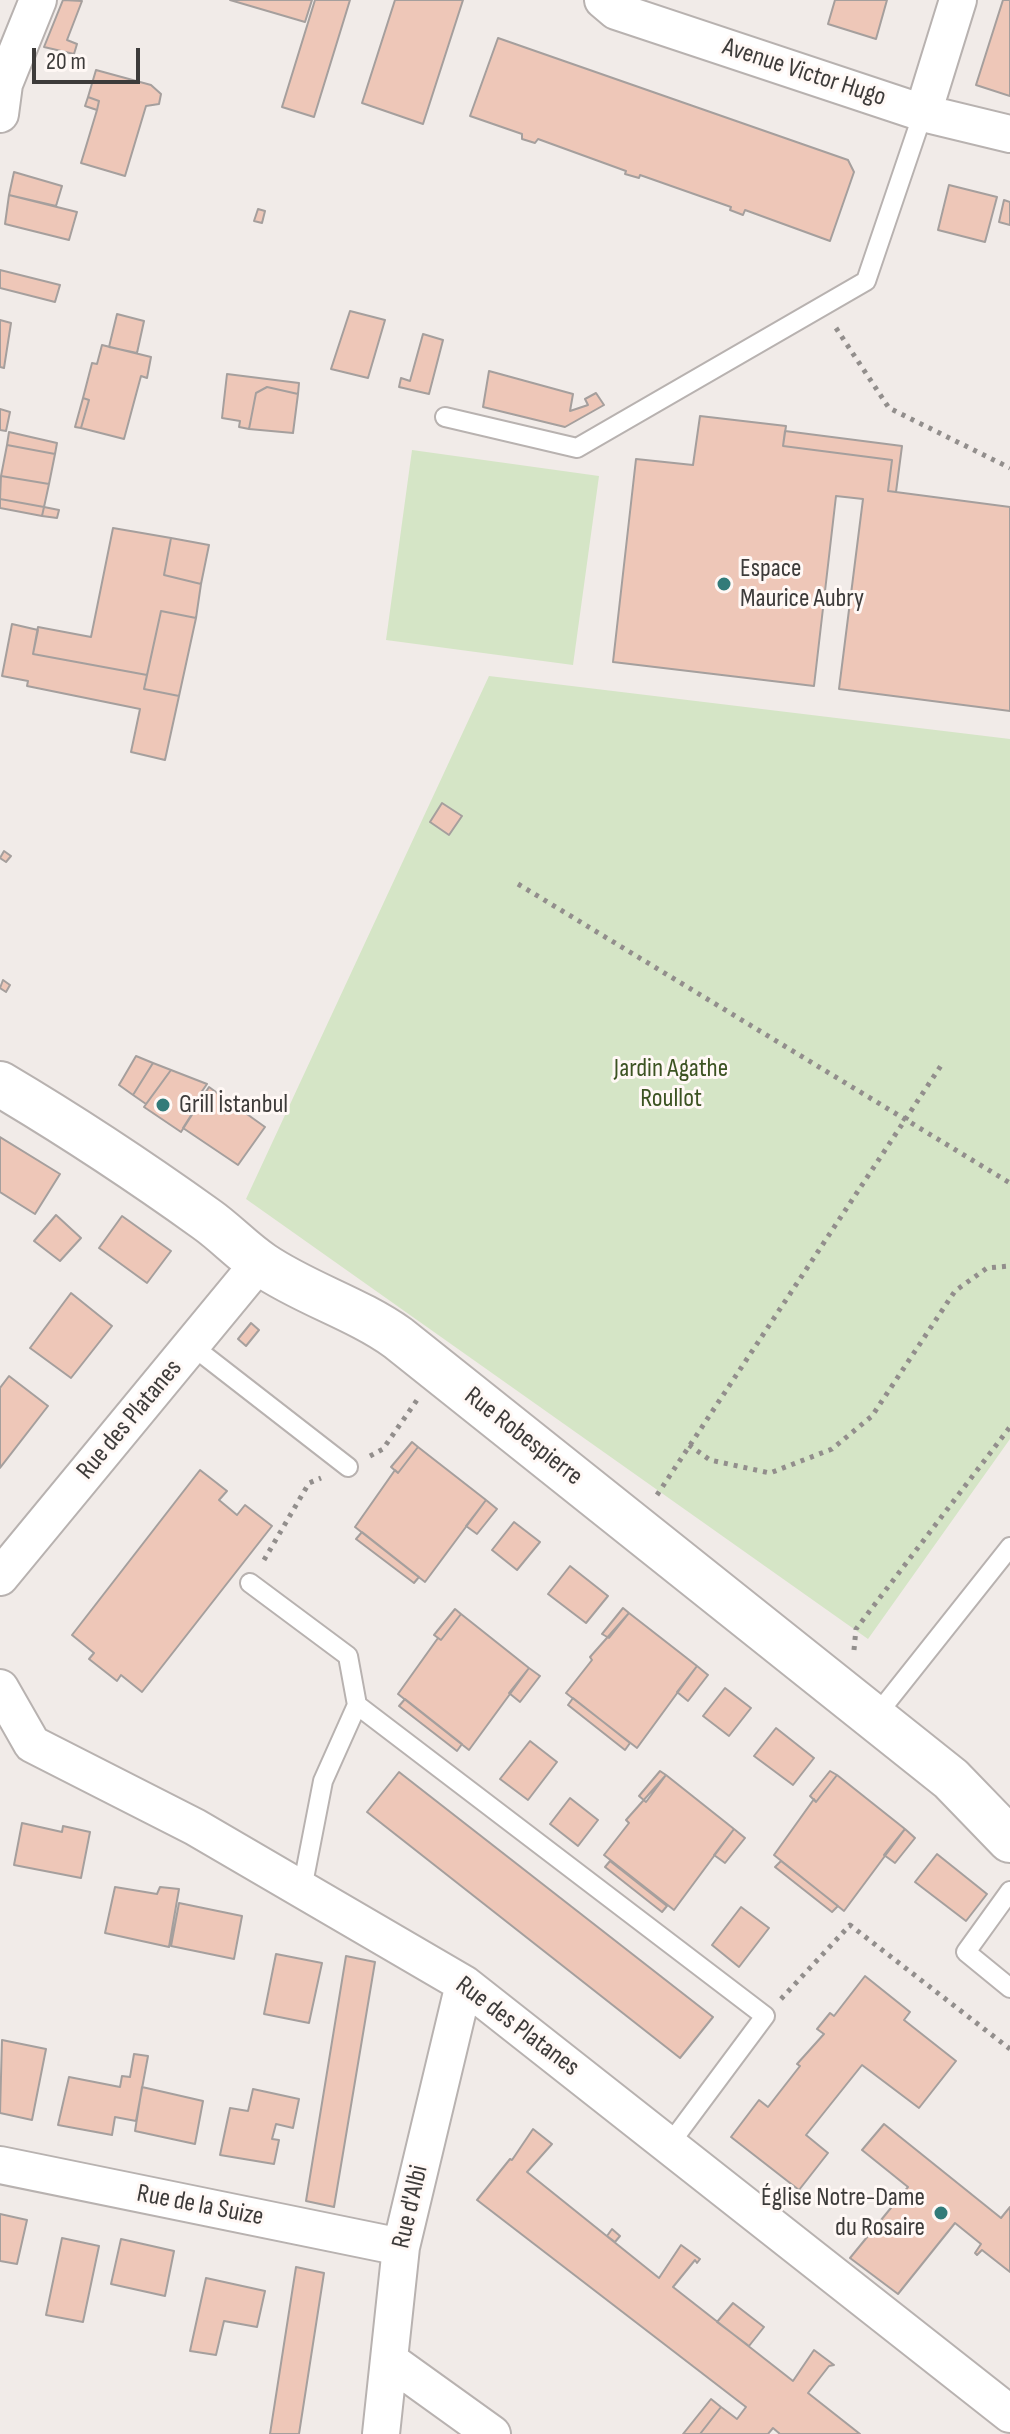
<!DOCTYPE html>
<meta charset="utf-8">
<style>
body{margin:0}
#map{position:relative;width:1010px;height:2434px;overflow:hidden;background:#f1ebe8;font-family:"Sofia Sans Condensed",sans-serif}
canvas{display:block}
.scale{position:absolute;left:32px;top:48px;width:108px;height:36px;box-sizing:border-box;border:4px solid #3d3b3a;border-top:0;padding-left:10px;font-size:24px;line-height:28px;white-space:nowrap;color:#3d3b3a;-webkit-text-stroke:6px #fff8f5;paint-order:stroke}
</style>
<div id="map">
<canvas width="1010" height="2434"></canvas>
<div class="scale">20 m</div>
</div>
<script>
const ctx = document.querySelector('canvas').getContext('2d');
ctx.lineJoin = 'round';
function fillPath(path, color) {
  ctx.fillStyle = color;
  ctx.fill(path, 'evenodd');
}
function strokePath(path, color, width, dash) {
  ctx.strokeStyle = color;
  ctx.lineWidth = width;
  ctx.lineCap = dash ? 'butt' : 'round';
  ctx.setLineDash(dash || []);
  ctx.stroke(path);
}
function label(font, color, halo, rows, align = 'center') {
  ctx.font = font + ' "Sofia Sans Condensed",sans-serif';
  ctx.lineWidth = 6;
  ctx.setLineDash([]);
  ctx.textBaseline = 'middle';
  ctx.strokeStyle = halo;
  ctx.fillStyle = color;
  for (const [text, x, y, turn = 0] of rows) {
    ctx.save();
    ctx.translate(x, y);
    ctx.rotate((+turn || 0) * Math.PI / 180);
    ctx.textAlign = isNaN(turn) ? turn : align;
    if (halo) ctx.strokeText(text, 0, 0);
    ctx.fillText(text, 0, 0);
    ctx.restore();
  }
}
const green = new Path2D(`
 M412,450L599,476L573,665L386,640Z
 M489,676L1010,739V1439L868,1639L246,1199Z`);
const building = new Path2D(`
 M63,0L82,1L67,40L77,44L74,54L44,47Z
 M230,0H312L305,22Z
 M315,0H350L314,117L282,107Z
 M395,0H463L423,124L362,103Z
 M835,0H887L876,39L828,24Z
 M1003,0H1010V96L976,85Z
 M498,38L848,160L854,172L830,241L745,210L743,215L730,210L731,207L640,175L639,178L625,174L626,171L538,139L535,143L522,139V134L470,116Z
 M96,70L151,85L161,94L159,104L146,106L125,176L81,163L97,110L99,101L88,97Z
 M88,97L99,101L97,110L85,106Z
 M14,172L62,186L56,206L9,195Z
 M949,185L997,197L985,242L938,230Z
 M9,195L77,212L69,240L5,224Z
 M1004,200L1010,202V225L999,222Z
 M258,209L265,211L262,223L254,221Z
 M0,270L60,285L55,302L0,288Z
 M350,311L385,320L368,378L331,369Z
 M117,314L144,321L137,353L109,347Z
 M0,320L11,323L4,368L0,367Z
 M423,334L443,340L429,394L399,387L401,378L410,381Z
 M102,345L151,357L147,378L141,376L124,439L81,428L89,400L83,398L92,363L97,364Z
 M489,371L573,394L570,411L588,405L585,399L596,393L604,405L565,427L483,407Z
 M227,374L299,383L298,394L267,387L256,393L249,429L239,427L240,421L222,418Z
 M267,387L298,394L293,433L249,429L256,393Z
 M83,398L89,400L81,428L75,427Z
 M0,409L10,412L6,431L0,430Z
 M700,416L786,426L783,446L892,460L888,491L1010,507V711L839,689L863,499L836,496L814,686L613,662L636,459L693,465Z
 M785,431L902,446L896,492L888,491L892,460L783,446Z
 M9,432L57,443L55,454L7,445Z
 M7,445L55,454L49,484L1,476Z
 M1,476L49,484L44,507L0,499Z
 M0,499L44,507L42,516L0,508Z
 M44,507L59,510L57,518L42,516Z
 M113,528L171,538L164,575L201,584L196,618L161,611L147,675L33,654L38,627L91,637Z
 M171,538L209,545L201,584L164,575Z
 M161,611L196,618L179,696L144,689Z
 M12,624L38,630L33,654L147,675L144,689L179,696L165,760L131,752L140,709L27,686L28,681L2,676Z
 M442,803L462,816L449,835L430,822Z
 M4,851L11,856L6,862L0,858Z
 M3,980L10,985L6,992L0,988Z
 M136,1056L153,1063L133,1095L119,1085Z
 M153,1063L171,1070L146,1104L133,1095Z
 M171,1070L207,1084L191,1107L195,1110L181,1132L144,1107Z
 M209,1087L265,1127L238,1165L183,1128Z
 M0,1137L60,1174L35,1214L0,1192Z
 M56,1215L81,1238L60,1261L34,1241Z
 M122,1216L171,1251L147,1283L99,1248Z
 M71,1293L112,1326L71,1378L30,1348Z
 M251,1323L259,1330L246,1346L238,1339Z
 M9,1376L48,1406L0,1468V1388Z
 M412,1442L418,1447L398,1473L391,1467Z
 M418,1447L486,1500L425,1582L355,1527L395,1470L398,1473Z
 M200,1470L227,1491L219,1500L237,1515L245,1505L272,1526L142,1692L121,1675L117,1681L89,1659L94,1653L72,1635Z
 M486,1500L497,1509L477,1534L466,1526Z
 M514,1522L540,1542L517,1570L492,1550Z
 M362,1532L419,1577L414,1583L356,1539Z
 M570,1566L608,1596L586,1623L548,1594Z
 M623,1608L629,1613L609,1638L602,1634Z
 M455,1609L461,1614L441,1640L434,1635Z
 M629,1613L697,1666L637,1748L566,1693L592,1660L590,1657Z
 M461,1614L529,1668L469,1750L398,1694L438,1638L441,1640Z
 M697,1666L708,1675L688,1701L677,1692Z
 M529,1668L540,1676L520,1702L509,1693Z
 M725,1688L751,1708L729,1736L703,1716Z
 M573,1698L630,1743L625,1750L568,1705Z
 M405,1699L462,1744L457,1751L399,1706Z
 M776,1728L814,1758L793,1785L754,1756Z
 M530,1741L557,1762L528,1800L500,1779Z
 M660,1771L666,1775L646,1802L639,1796Z
 M830,1771L837,1775L816,1802L810,1796Z
 M399,1772L713,2017L680,2058L367,1812Z
 M666,1775L734,1829L674,1910L604,1855L629,1823L626,1820Z
 M837,1775L905,1829L844,1911L774,1855L814,1799L816,1802Z
 M570,1798L598,1820L578,1846L550,1824Z
 M22,1823L62,1832L63,1826L90,1832L81,1878L14,1865Z
 M734,1829L745,1838L725,1863L714,1855Z
 M905,1829L915,1838L895,1863L884,1855Z
 M937,1854L987,1894L966,1921L915,1882Z
 M610,1861L667,1906L662,1912L605,1867Z
 M781,1861L838,1906L832,1912L775,1867Z
 M115,1887L157,1894L160,1887L179,1889L169,1947L105,1933Z
 M179,1903L242,1916L234,1959L171,1946Z
 M741,1907L769,1928L739,1967L712,1945Z
 M276,1954L322,1963L309,2023L264,2014Z
 M346,1956L375,1962L334,2207L306,2201Z
 M865,1976L910,2012L904,2020L956,2061L919,2108L862,2065L806,2135L828,2153L799,2190L731,2137L759,2100L768,2107L800,2066L797,2064L824,2034L817,2029L830,2013L834,2016Z
 M2,2040L46,2049L32,2120L0,2113Z
 M134,2054L148,2056L136,2121L115,2117L112,2135L58,2125L69,2077L120,2087L122,2076L130,2077Z
 M142,2087L203,2101L195,2144L135,2131Z
 M253,2089L299,2099L293,2128L276,2124L272,2139L279,2140L274,2164L220,2155L230,2108L248,2111Z
 M884,2124L1001,2218L1010,2207V2272L982,2250L977,2255L975,2253L981,2244L955,2223L898,2294L850,2258L908,2187L862,2150Z
 M533,2129L552,2144L527,2172L659,2278L681,2245L700,2259L697,2263L695,2260L673,2287L793,2381L814,2350L834,2365L829,2366L808,2393L860,2434H780L773,2428L768,2434H700L721,2407L737,2419L746,2407L477,2200L510,2159L512,2160Z
 M0,2214L27,2220L17,2264L0,2261Z
 M612,2229L620,2236L615,2242L607,2236Z
 M62,2238L99,2246L83,2322L46,2315Z
 M121,2239L174,2251L165,2296L111,2284Z
 M296,2267L324,2273L299,2434H270Z
 M206,2278L265,2291L257,2327L224,2321L216,2355L190,2351Z
 M733,2303L764,2327L749,2346L717,2322Z
 M711,2399L721,2407L700,2434H683Z`);
const path = new Path2D(`
 M836,328L889,408L1010,468
 M518,884L1010,1183
 M689,1445L710,1460L770,1473L832,1449L872,1416L955,1291L987,1268L1010,1266
 M370,1456L383,1449L417,1400
 M657,1495L942,1064
 M264,1560L309,1483L321,1478
 M854,1650L856,1629L1010,1427
 M781,1999L850,1925L1010,2049`);
const service = new Path2D(`
 M445,417L577,448L866,281L923,113
 M191,1345L348,1467
 M250,1583L348,1656L357,1705
 M875,1717L1010,1547
 M302,1889L323,1781L357,1705L765,2016L669,2145
 M1010,1891L966,1952L1010,1988`);
const minor = new Path2D(`
 M603,0L616,11L923,113L1010,134
 M923,113L958,0
 M0,114L4,84L38,0
 M0,1577L259,1263
 M0,1688L32,1744L195,1827L464,1984L1010,2414
 M0,2165L401,2247
 M389,2360L492,2434
 M381,2434L401,2247L464,1984`);
const tertiary = new Path2D(`
 M0,1084C71,1126 139,1171 206,1219C226,1233 243,1252 263,1265C306,1294 356,1308 398,1338L951,1779L1010,1840`);
const markers = [
 [724,584,8,"#327b79"],
 [163,1105,8,"#327b79"],
 [941,2213,8,"#327b79"]
];
const streetNames = [
 ["Avenue Victor Hugo",804,73,18],
 ["Rue des Platanes",130,1420,-50],
 ["Rue Robespierre",523,1437,38],
 ["Rue des Platanes",517,2027,37],
 ["Rue de la Suize",200,2206,11],
 ["Rue d'Albi",411,2207,-77]
];
const poiNames = [
 ["Espace",740,569],
 ["Maurice Aubry",740,599],
 ["Grill İstanbul",179,1105],
 ["Église Notre-Dame",925,2198,"right"],
 ["du Rosaire",925,2228,"right"]
];
const parkNames = [
 ["Jardin Agathe",671,1069],
 ["Roullot",671,1099]
];
fillPath(green, '#d5e5c6');
fillPath(building, '#eec7b8');
strokePath(building, '#a59f9d', 2);
strokePath(service, '#b8b2b0', 22);
strokePath(minor, '#b8b2b0', 40);
strokePath(tertiary, '#b8b2b0', 48);
strokePath(path, '#928e8c', 5, [4, 6]);
strokePath(service, '#fff', 18);
strokePath(minor, '#fff', 36);
strokePath(tertiary, '#fff', 44);
for (const [x, y, r, color] of markers) {
  const dot = new Path2D();
  dot.arc(x, y, r, 0, 2 * Math.PI);
  ctx.fillStyle = color;
  ctx.fill(dot);
  strokePath(dot, '#fff8f5', 3);
}
label('26px', '#3d3b3a', '#fff8f5', streetNames);
label('26px', '#3d3b3a', '#fff8f5', poiNames, 'left');
label('26px', '#3c5322', '#fff8f5', parkNames);
</script>
